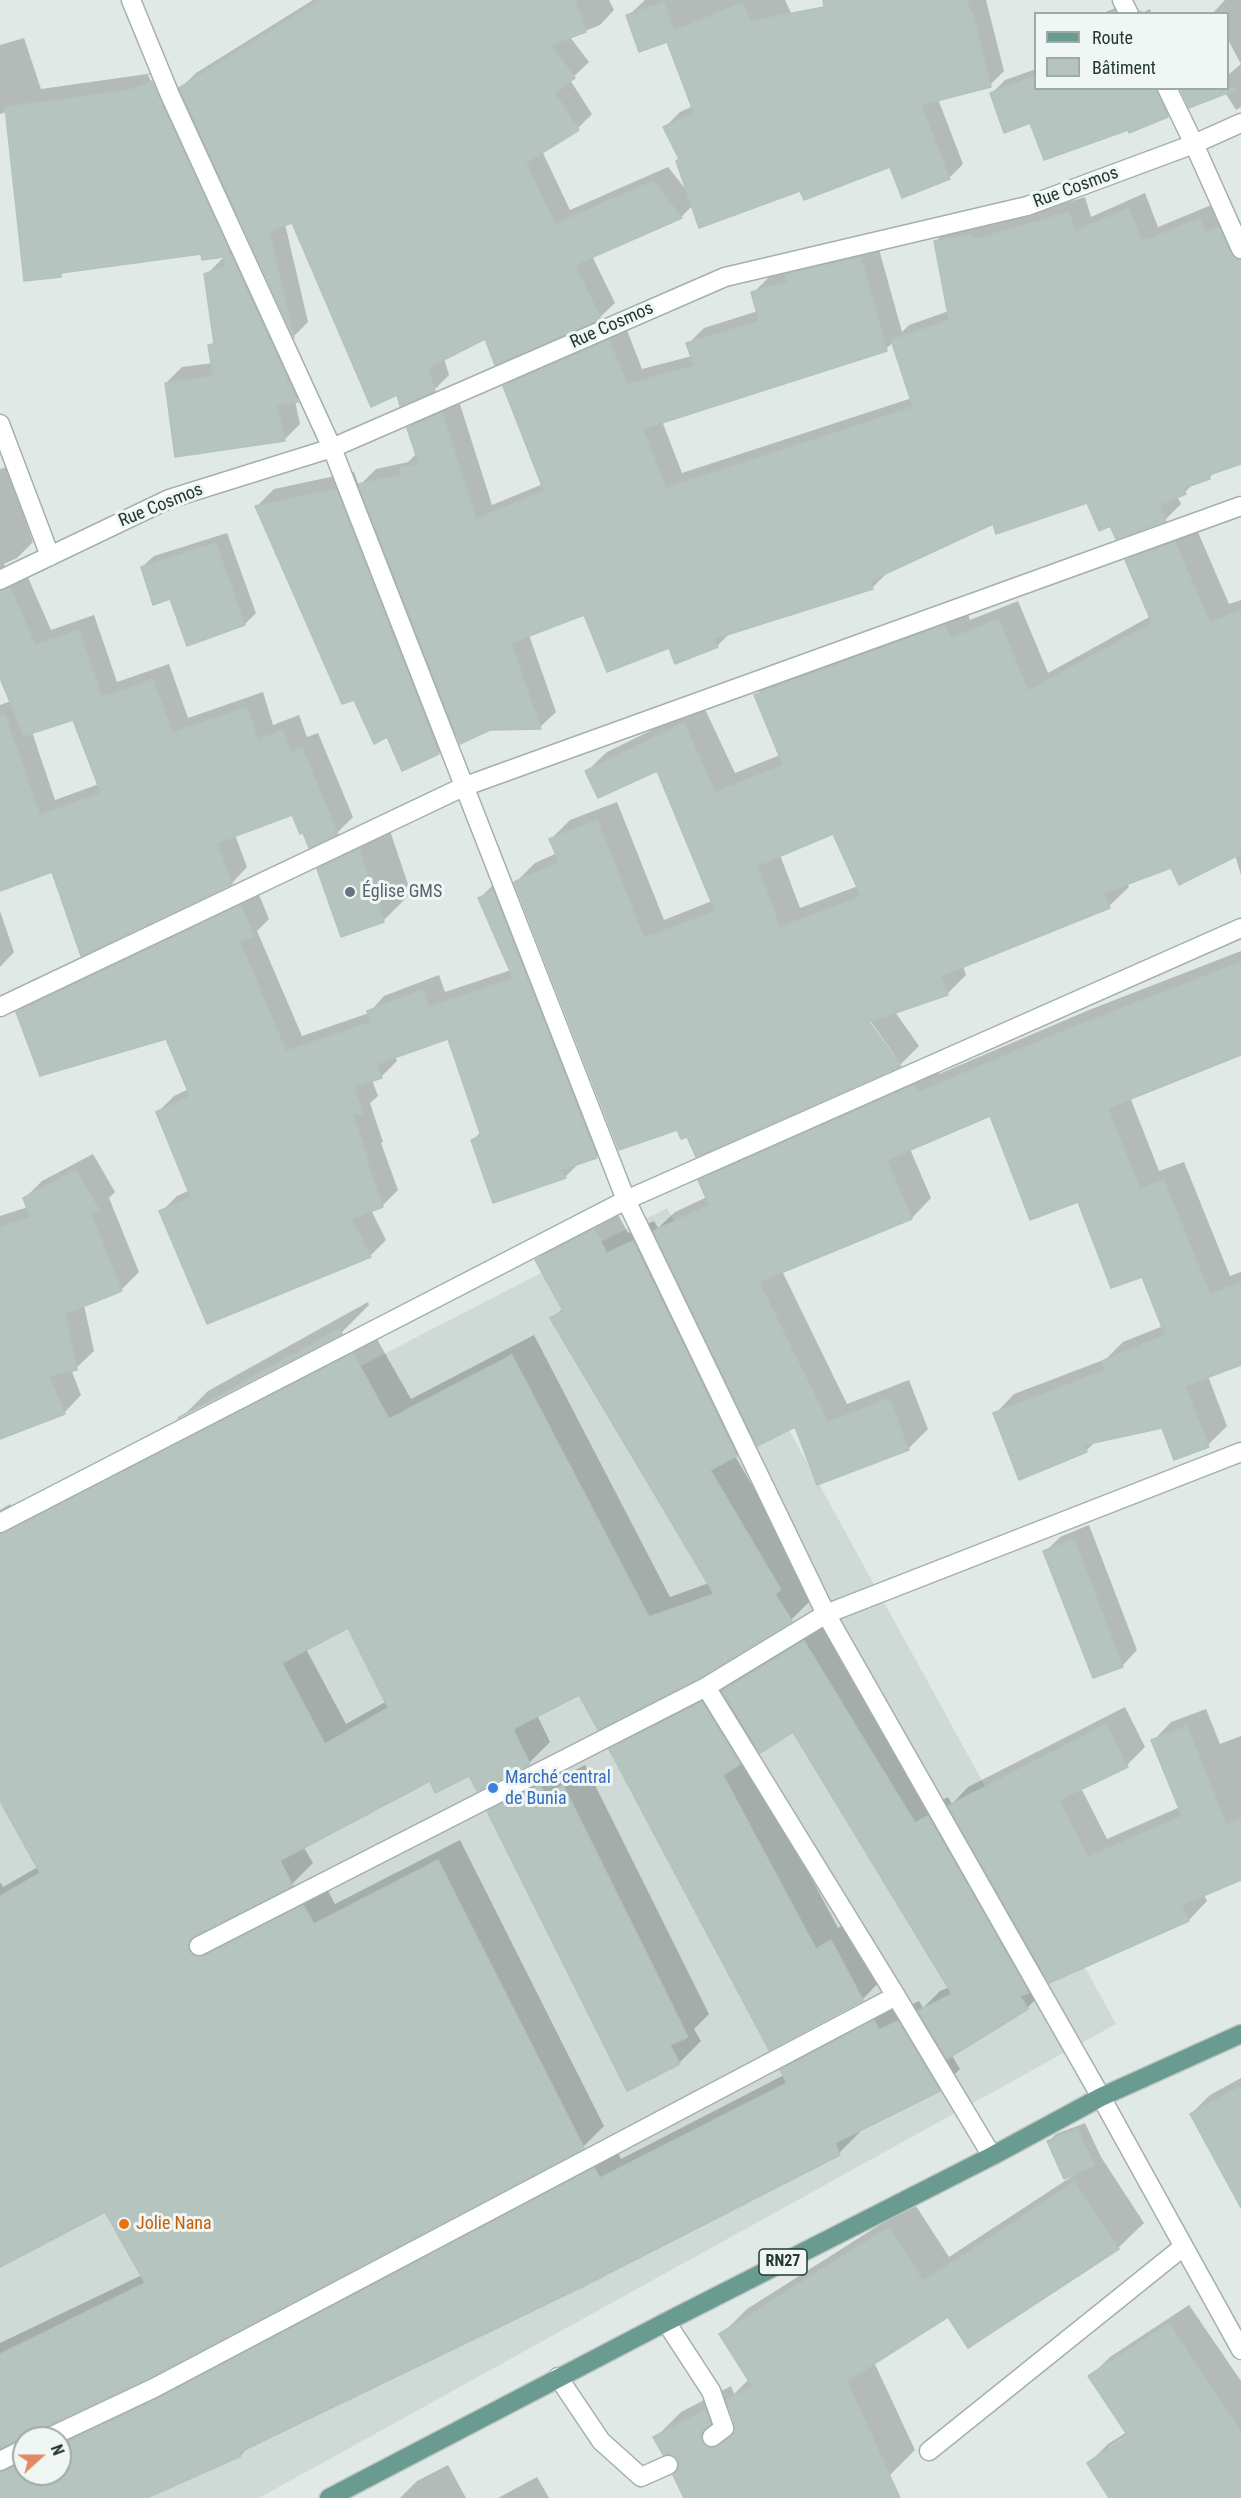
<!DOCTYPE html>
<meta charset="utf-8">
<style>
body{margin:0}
#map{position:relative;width:1241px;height:2498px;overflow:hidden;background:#e0e9e6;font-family:"Roboto Condensed",sans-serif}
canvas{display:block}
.legend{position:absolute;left:1034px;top:12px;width:195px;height:78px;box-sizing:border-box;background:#f0f6f4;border:2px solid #9eaaa7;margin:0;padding:8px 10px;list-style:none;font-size:18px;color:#233833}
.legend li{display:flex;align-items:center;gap:12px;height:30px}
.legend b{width:30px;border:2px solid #9eaaa7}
.north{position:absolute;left:12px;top:2426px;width:60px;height:60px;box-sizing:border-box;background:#f0f6f4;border:2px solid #9eaaa7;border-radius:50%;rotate:69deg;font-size:16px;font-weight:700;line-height:24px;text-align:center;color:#233833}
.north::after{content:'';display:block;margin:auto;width:21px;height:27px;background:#e38864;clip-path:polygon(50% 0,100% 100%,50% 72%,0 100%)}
</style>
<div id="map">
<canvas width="1241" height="2498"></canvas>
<ul class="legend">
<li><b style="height:8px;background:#699b90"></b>Route</li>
<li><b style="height:16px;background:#b6c4bf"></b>Bâtiment</li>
</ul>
<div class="north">N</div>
</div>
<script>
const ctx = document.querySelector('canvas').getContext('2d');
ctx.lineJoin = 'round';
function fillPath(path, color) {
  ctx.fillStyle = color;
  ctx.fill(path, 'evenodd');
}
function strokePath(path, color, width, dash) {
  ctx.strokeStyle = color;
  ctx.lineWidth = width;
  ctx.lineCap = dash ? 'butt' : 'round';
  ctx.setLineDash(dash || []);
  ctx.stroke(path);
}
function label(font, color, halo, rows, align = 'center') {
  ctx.font = font + ' "Roboto Condensed",sans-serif';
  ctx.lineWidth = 6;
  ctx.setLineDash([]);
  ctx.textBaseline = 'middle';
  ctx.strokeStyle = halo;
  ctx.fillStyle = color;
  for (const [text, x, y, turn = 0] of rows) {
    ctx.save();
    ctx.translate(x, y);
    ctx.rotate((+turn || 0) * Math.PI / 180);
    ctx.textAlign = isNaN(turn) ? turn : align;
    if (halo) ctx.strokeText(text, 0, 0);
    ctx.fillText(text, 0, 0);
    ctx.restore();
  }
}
const built = new Path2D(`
 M667,1208L1116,2024L259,2498H0V1552ZM24,2438H60V2474H24Z`);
const shadow = new Path2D(`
 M313,0H609L614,10L600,25L570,37L589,62L570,80L592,114L578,128L542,151L570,210L668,167L688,192L680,158L665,127L680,112L693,106L668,40L628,16L645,0H785L849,137L824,0H986L1004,71L990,85L938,99L963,164L949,178L891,165L801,189L693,205L681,217L592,256L615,303L600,317L485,337L444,358L449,375L434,390L397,393L293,221L285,224L308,322L294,336L239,214L236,216L313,385L295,401L300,424L284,440L166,383L182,367L213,363L210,346L215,341L206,275L222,259L229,256L202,252L64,271L61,275L7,112L0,114V45L24,38L41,89L147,74L168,66L179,90L196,73ZM150,74L228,244H225L148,75Z
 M1225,0H1241V107L1236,110L1222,88H1228V75L1241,64L1228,40V14L1213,13Z
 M1131,1L1137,10L1144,12L1150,9L1152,14H1101Z
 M1036,69V88H1175L1181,102L1168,116L1130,131L1129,128L1031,121L991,94L1005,80Z
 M1145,193L1158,227L1216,203L1221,217L1235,212L1241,226V462L1215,472L1209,478L1194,483L1185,492L1177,496L1181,504L1165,520L1111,524L1088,501L994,522L888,572L872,588L730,633L717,646H670L585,613L529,635L556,712L540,727L490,729L457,734L439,752L403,769L388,735L355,698L257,506L274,489L354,472L359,486L376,469L408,462L417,453L409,428L425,412L458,398L492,505L543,484L505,386L521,370L625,325L642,369L692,356L688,344L704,328L758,311L753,293L769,277L877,242L902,332L909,325L949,311L935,242L951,226L987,220L988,225L1085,197L1091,217ZM893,342L912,398L682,473L662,421L886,349Z
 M7,467L33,542L17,558L4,564L6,570L26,573L51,630L94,615L117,682L169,664L188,718L263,692L273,725L299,715L307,737L318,733L353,817L337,833L310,846L292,813L235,835L247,867L232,883L82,954L52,870L0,889V705L11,701L0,674V469ZM74,718L99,784L55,800L32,732Z
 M1194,523L1229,604L1241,600V875L1235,855L1171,866L1127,883L1129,887L1109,906L963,966L966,975L947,994L895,1012L919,1046L900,1065L688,1135L678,1128L516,882L535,863L557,853L551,839L570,820L617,802L664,920L712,901L658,769L587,771L607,752L703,705L735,773L780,755L756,695L775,676L965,606L970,620L1018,601L1048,673L1151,616L1127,560L1146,541ZM834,832L858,886L800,908L780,855ZM866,1015L897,1059H894L863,1017Z
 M227,533L256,613L245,624L171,597L142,567L154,556Z
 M387,822L411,893L384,920L342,936L318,869L346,841Z
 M509,876L612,1140L597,1156L580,1162L565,1177L472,1141L481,1132L448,1037L395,1056L397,1061L381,1077L372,1080L378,1096L370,1103L383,1142L381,1143L398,1190L382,1206L371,1210L386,1240L370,1256L161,1212L177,1196L190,1190L158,1112L174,1096L189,1089L167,1037L18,1012L34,996L257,890L269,919L257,931L302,1036L369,1013L384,996L439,975L445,992L511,970L480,898L496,882Z
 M0,911L14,952L0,967Z
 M1241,951V1053L1130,1097L1159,1171L1184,1162L1230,1276L1241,1272V1363L1208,1376L1227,1426L1208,1445L1163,1426L1097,1440L1086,1451L995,1414L1014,1394L1106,1359L1123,1342L1163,1326L1143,1275L1078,1200L991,1114L910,1149L931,1198L912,1218L782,1271L847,1404L909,1380L928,1429L908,1449L796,1425L754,1437L735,1456L801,1568L796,1573L812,1599L791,1620L580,1693L537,1715L550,1742L529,1763L431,1779L303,1846L313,1863L292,1884L210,1926L213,1934L325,1885L335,1904L460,1840L604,2126L583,2147L58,2421L63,2427L616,2148L621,2159L784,2075L782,2070L803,2049L895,2000L901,2010L919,2001L923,2008L940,1991L949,1987L793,1730L757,1746L746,1756L838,1928L853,1919L884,1977L863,1999L610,1750L632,1728L724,1681L728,1687L743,1671L824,1622L935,1804L948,1797L952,1804L968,1787L1125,1707L1145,1747L1127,1765L1081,1788L1107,1839L1180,1807L1153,1741L1171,1722L1206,1709L1220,1744L1241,1736V1880L1204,1894L1207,1901L1189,1920L1050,1981L1045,1974L1041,1978L1047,1988L1027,2008L951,2054L960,2069L939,2090L859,2130L860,2132L839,2153L582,2286L249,2446L241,2455L143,2498H0V2343L142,2275L106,2210L0,2265V1882L3,1887L38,1867L0,1798V1510L10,1504L16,1512L374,1334L411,1399L534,1335L670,1597L709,1583L552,1319L563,1308L537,1260L558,1239L615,1209L628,1233L654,1221L658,1228L675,1212L707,1197L700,1181L719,1161L934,1067L939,1074L1089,1010ZM348,1626L387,1701L346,1724L306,1649ZM276,1853L290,1879H287L274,1855ZM26,2436L60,2438V2474H24V2450L14,2449L11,2442Z
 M93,1154L115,1192L109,1198L139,1272L121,1290L84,1305L94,1351L76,1368L71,1369L81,1395L64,1413L0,1438V1216L28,1207L24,1199L42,1181Z
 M368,1302L369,1305L341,1333L186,1413L208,1391Z
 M1089,1525L1137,1650L1123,1665L1094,1676L1045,1552L1060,1537Z
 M562,1764L567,1774L585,1765L709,2014L694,2029L701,2041L679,2063L489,1812L511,1790Z
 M1241,2078V2203L1191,2114L1210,2095Z
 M1085,2123L1101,2157L1144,2223L1118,2248L968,2345L949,2315L874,2362L915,2450L889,2476L846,2498H686L679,2459L656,2437L681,2412L731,2386L734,2394L749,2379L721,2335L747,2309L914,2203L949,2257L1077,2173L1049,2141L1056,2134ZM729,2404L735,2422H733L726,2412Z
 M1189,2305L1241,2381V2498H1111L1089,2463L1108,2444L1127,2432L1090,2377L1110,2357ZM1134,2431L1135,2433L1109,2450V2447Z
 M448,2465L466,2498H400L417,2481Z
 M537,2477L549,2498H498Z`);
const building = new Path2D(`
 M320,0H575L586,32L551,45L575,78L555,93L579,130L526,163L555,224L653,181L682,218L575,265L601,319L495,365L485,339L428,368L435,391L400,406L397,395L371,407L292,223L269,231L294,338L179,88Z
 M823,0H966L974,18L991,87L921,105L950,179L902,198L890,167L804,200L800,191L699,228L676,161L679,159L663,127L694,113L667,42L639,52L626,15L664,2L674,31L743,2L750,21L824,7Z
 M1035,76V88H1156L1168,117L1129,133L1128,130L1044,160L1030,123L1004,133L990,93Z
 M152,81L298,402L277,405L285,441L175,457L165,383L213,376L208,345L214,344L204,274L226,266L224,257L202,260L201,254L61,273V277L24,281L5,107L130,90Z
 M1180,88H1235V90L1189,108Z
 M1129,208L1142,242L1200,218L1205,232L1219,227L1231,254L1241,260V464L1209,475L1210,479L1184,488L1186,494L1159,505L1166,521L1116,539L1110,526L1099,531L1087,503L996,534L993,524L870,581L873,589L714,639L718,647L675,664L669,648L607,672L584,615L511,643L541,729L490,730L460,744L358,484L401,475L400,468L419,464L407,428L442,412L476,519L544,491L503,386L609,340L627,384L694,366L686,343L759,321L751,292L787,282L785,274L861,257L887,351L643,429L666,488L913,407L891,340L949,320L934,241L972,235L973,240L1069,212L1075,231Z
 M336,489L439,754L402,771L387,737L374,744L354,700L342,704L255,506Z
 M1175,542L1210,623L1241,610V854L1179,885L1171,868L1104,893L1110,908L941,976L948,995L869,1022L901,1066L696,1157L687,1137L681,1139L677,1130L619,1150L514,882L559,862L549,839L597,820L644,938L715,911L657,771L598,798L585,771L684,723L715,792L783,765L754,695L945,625L951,638L999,619L1028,691L1152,623L1125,560ZM833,834L861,896L780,927L757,866Z
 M216,543L245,625L187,646L170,599L153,605L141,567Z
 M10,587L35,645L79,630L102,697L153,679L172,733L247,707L258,740L283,730L291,752L302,748L338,834L309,848L303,833L300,834L292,815L217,843L232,884L81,956L52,872L0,891V716L5,715L40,815L101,793L73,720L24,736L0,678V591Z
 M359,849L384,922L341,937L317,869Z
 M493,891L597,1158L561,1170L566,1178L493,1203L471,1140L481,1136L448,1039L377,1064L382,1078L354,1087L363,1113L353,1115L368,1159H366L383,1207L352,1219L371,1257L207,1324L159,1211L191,1198L156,1112L190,1096L166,1039L40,1076L16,1012L241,905L254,936L240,942L286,1051L371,1022L367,1011L423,990L429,1007L513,978L478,898Z
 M1241,962V1055L1108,1108L1140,1189L1164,1180L1210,1294L1241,1283V1365L1185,1386L1209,1447L1174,1460L1162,1428L1084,1445L1087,1452L1019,1480L993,1413L1105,1370L1102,1361L1165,1335L1142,1277L1111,1288L1078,1202L1030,1220L990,1116L887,1160L912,1219L759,1282L828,1422L889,1398L909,1450L817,1485L795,1427L757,1446L653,1231L709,1205L698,1180L914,1085L919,1092L1068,1029Z
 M76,1170L99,1210L91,1214L122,1291L65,1314L77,1370L49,1376L65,1414L0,1439V1227L30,1217L23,1198Z
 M594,1229L607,1253L633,1241L737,1456L710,1470L781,1590L775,1594L792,1621L701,1677L598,1730L579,1695L513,1729L530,1764L477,1791L469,1776L435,1793L430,1781L279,1861L293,1886L194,1936L188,1946L193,1956H204L303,1905L314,1924L438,1860L584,2148L149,2378L43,2428L37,2438L20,2439L0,2448V2354L145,2283L105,2212L0,2267V1896L40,1873L0,1801V1534L353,1353L389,1419L512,1355L649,1617L714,1594L550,1318L563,1311L535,1260ZM348,1628L388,1708L325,1744L282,1663Z
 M339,1329L342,1334L178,1418Z
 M1074,1539L1123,1667L1093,1678L1043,1551Z
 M804,1641L915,1823L928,1816L1029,1993L1020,1996L1028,2009L947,2059L918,2011L952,1994L793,1732L760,1753L722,1691Z
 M702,1702L740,1764L723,1775L816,1949L831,1940L863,2000L769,2050L609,1749Z
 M1106,1724L1128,1767L1059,1800L1088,1857L1182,1816L1151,1740L1187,1726L1226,1824L1241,1818V1880L1182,1905L1189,1921L1049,1983L948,1806Z
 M540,1785L545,1795L563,1785L688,2037L670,2045L680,2064L627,2091L487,1811Z
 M874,2020L879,2030L898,2021L940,2091L835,2143L840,2155L582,2287L240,2452L241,2456L147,2498H0V2472L24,2462V2474H60V2445L159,2398L594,2168L600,2178L787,2083L780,2070Z
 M1241,2086V2208L1190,2114Z
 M1077,2129L1095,2165L1064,2179L1047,2141Z
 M1075,2182L1119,2249L968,2348L948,2317L847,2381L900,2498H684L673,2475L679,2467L678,2460L670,2454L663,2455L653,2437L706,2410L711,2424L702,2432L701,2438L707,2447L718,2446L734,2432L735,2424L726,2400L752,2386L719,2334L889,2227L923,2281Z
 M1169,2323L1241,2431V2498H1109L1087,2463L1128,2436L1088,2376Z`);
const service = new Path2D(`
 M0,424L50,556
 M706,1687L896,1996L992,2156
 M199,1946L706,1687L826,1614
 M666,2322L711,2391L724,2428L712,2437
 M558,2377L601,2441L641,2477L668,2465
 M48,2438L154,2388L896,1996
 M929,2451L1183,2247
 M0,2461L24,2449`);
const minor = new Path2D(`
 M131,0L170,95L332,448L626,1200L826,1614L1101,2097L1241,2350
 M1122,0L1129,14
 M1167,88L1194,144L1241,249
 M0,580L169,499L332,448L725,277L1027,206L1194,144L1241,123
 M0,1007L463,787L1241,506
 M0,1523L626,1200L1241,928
 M826,1614L1241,1452`);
const primary = new Path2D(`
 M329,2498L666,2322L992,2156L1101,2097L1241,2034`);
const markers = [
 [350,892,6,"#6b7280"],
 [493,1788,6,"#3f7fe0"],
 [124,2224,6,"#e8710a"]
];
const shields = [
 [783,2262,48]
];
const shieldNames = [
 ["RN27",783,2262]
];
const streetNames = [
 ["Rue Cosmos",1076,188,-20],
 ["Rue Cosmos",612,326,-24],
 ["Rue Cosmos",161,506,-22]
];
const worshipNames = [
 ["Église GMS",362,892]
];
const shopNames = [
 ["Marché central",505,1778],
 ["de Bunia",505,1799]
];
const foodNames = [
 ["Jolie Nana",136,2224]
];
fillPath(built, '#cfd9d5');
fillPath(shadow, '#0003');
fillPath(building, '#b6c4bf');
strokePath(building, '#b3c2bd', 1.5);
strokePath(service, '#a4b0ad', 21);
strokePath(minor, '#a4b0ad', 21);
strokePath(primary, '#bdc3c2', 21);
strokePath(service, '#fff', 18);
strokePath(minor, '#fff', 18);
strokePath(primary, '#699b90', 18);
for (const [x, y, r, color] of markers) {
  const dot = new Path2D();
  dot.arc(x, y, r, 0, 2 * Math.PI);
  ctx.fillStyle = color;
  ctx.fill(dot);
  strokePath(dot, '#f0f6f4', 2);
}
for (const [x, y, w] of shields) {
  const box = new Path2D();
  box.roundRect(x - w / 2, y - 13, w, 26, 4.5);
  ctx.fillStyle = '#f0f6f4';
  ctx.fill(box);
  strokePath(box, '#233833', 1.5);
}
label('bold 16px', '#233833', null, shieldNames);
label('18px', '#233833', '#f0f6f4', streetNames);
label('18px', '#5b616d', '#f0f6f4', worshipNames, 'left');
label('18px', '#366cbe', '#f0f6f4', shopNames, 'left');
label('18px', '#c56008', '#f0f6f4', foodNames, 'left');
</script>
